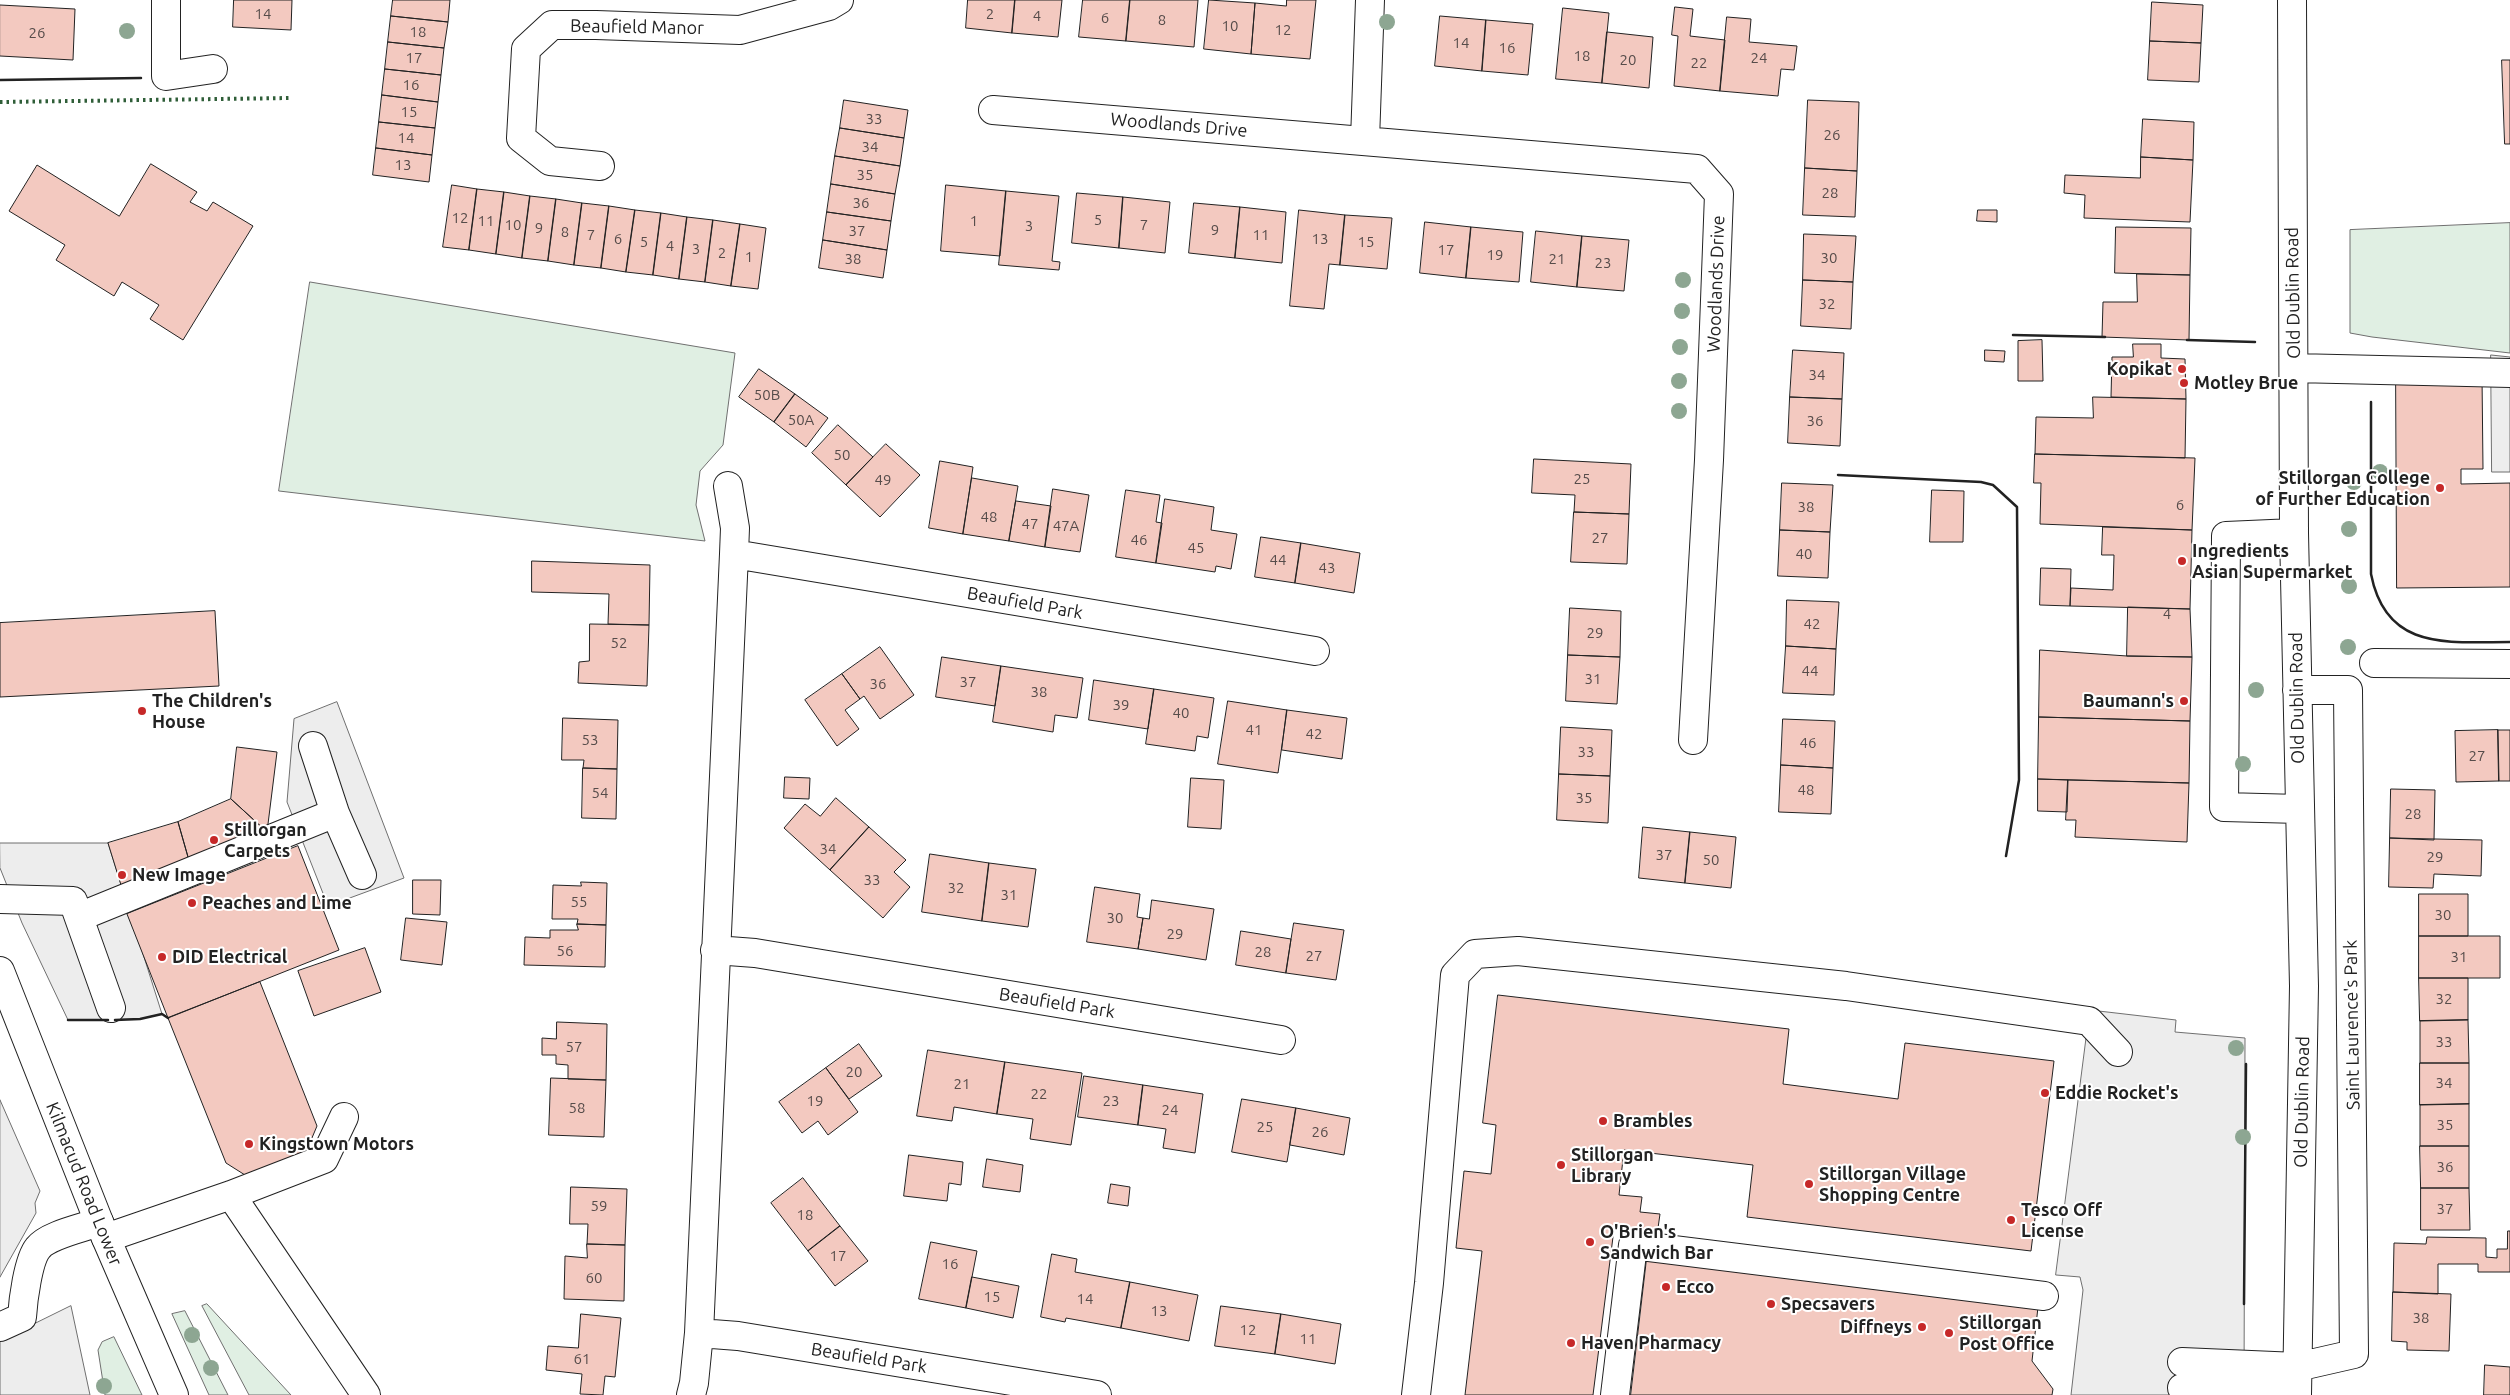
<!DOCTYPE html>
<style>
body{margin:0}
canvas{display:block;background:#fff}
</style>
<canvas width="2510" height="1395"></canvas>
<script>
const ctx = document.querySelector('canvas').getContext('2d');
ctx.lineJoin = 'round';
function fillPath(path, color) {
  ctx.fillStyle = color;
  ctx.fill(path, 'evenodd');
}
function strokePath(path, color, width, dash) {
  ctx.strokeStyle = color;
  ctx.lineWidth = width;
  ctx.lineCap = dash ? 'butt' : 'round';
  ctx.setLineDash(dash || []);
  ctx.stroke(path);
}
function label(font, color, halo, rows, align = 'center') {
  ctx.font = font + ' Ubuntu,sans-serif';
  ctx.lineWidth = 4;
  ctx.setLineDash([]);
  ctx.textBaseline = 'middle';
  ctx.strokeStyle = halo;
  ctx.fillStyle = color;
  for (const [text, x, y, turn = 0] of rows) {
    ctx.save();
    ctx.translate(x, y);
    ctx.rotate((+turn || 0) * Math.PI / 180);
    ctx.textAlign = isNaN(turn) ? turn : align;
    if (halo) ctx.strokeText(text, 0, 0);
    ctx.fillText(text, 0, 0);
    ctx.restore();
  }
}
const green = new Path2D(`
 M2510,223V353L2372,337L2350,333V230Z
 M310,282L735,353L723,445L700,471L696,505L705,541L279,491Z
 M207,1304L291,1395H249L202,1306Z
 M185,1311L228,1395H209L172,1314Z
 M114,1337L142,1395H105L98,1350L102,1342Z`);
const parking = new Path2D(`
 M2491,355L2510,357V472H2492Z
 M337,702L404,878L328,906L287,802L294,719Z
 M0,843H108L162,1014L140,1019L68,1020L22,923L0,868Z
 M2090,1010L2176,1020L2175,1032L2245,1038L2244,1395H2071L2083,1290L2080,1277L2056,1275Z
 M0,1100L40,1191L35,1203L36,1213L0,1277Z
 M71,1306L90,1395H0V1341Z`);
const building = new Path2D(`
 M234,0H292L291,30L233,27Z
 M393,0H450L448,22L391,16Z
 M968,0H1015L1012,33L966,28Z
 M1015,0H1062L1058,37L1012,33Z
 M1083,0H1130L1126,41L1079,37Z
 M1130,0H1198L1194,47L1126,41Z
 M1209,0L1255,3L1251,54L1204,49Z
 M1287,0H1316L1310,59L1251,54L1255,3L1286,6Z
 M2152,2L2203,5L2201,43L2150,41Z
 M0,5L75,9L73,60L0,56Z
 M1675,7L1693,9L1690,36L1725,40L1720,91L1674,86L1678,36L1672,35Z
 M1563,8L1609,13L1602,83L1556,79Z
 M391,16L448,22L444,48L388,42Z
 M1440,16L1486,20L1482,71L1435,66Z
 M1727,17L1751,19L1749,42L1797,46L1794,70L1781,69L1778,96L1720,91Z
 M1486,20L1533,24L1528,75L1482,71Z
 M1607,32L1653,37L1649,88L1602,83Z
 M2150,41L2201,43L2199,82L2148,80Z
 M388,42L444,48L441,75L385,69Z
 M2502,60H2510V144H2505Z
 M385,69L441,75L438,102L382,95Z
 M382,95L438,102L435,128L379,122Z
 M844,100L908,110L904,138L840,128Z
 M1808,100L1859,102L1857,171L1805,168Z
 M2143,119L2194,122L2193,160L2141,157Z
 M379,122L435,128L432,155L376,148Z
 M840,128L904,138L900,166L835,156Z
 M376,148L432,155L429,182L373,175Z
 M835,156L900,166L895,194L831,184Z
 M2141,157L2193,160L2190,222L2084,218L2085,195L2064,193L2065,175L2140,178Z
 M151,164L197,192L190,202L207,211L213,202L253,226L183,340L150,319L159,305L122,282L114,296L56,260L65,245L9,211L37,165L119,216Z
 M1805,168L1857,171L1855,217L1803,215Z
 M831,184L895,194L891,221L827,212Z
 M452,185L477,189L469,250L443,247Z
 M946,185L1006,191L1000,256L941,251Z
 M477,189L504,192L496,254L469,250Z
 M1006,191L1059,196L1052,261L1060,262L1059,270L999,265Z
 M504,192L530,196L522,258L496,254Z
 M1077,193L1123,197L1119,248L1072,243Z
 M530,196L556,199L548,261L522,258Z
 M1123,197L1170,202L1165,253L1119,248Z
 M556,199L582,203L574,265L548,261Z
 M582,203L609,206L601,268L574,265Z
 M1194,203L1240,207L1235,258L1189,253Z
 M609,206L635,210L626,272L601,268Z
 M1240,207L1286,212L1282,263L1235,258Z
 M635,210L661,213L653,275L626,272Z
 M1299,210L1345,215L1340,265L1329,264L1324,309L1290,306Z
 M1978,210H1997V222L1977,221Z
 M827,212L891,221L887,250L823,240Z
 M661,213L687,217L679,279L653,275Z
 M1345,215L1392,218L1387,269L1340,265Z
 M687,217L713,220L705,282L679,279Z
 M713,220L740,224L731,286L705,282Z
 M1425,222L1471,227L1466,278L1420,273Z
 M740,224L766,228L758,289L731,286Z
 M1471,227L1523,232L1519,282L1466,278Z
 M2116,227L2191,228L2190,275L2115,273Z
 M1536,231L1582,236L1577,287L1531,282Z
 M1804,234L1856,236L1853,282L1803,280Z
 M1582,236L1629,240L1624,291L1577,287Z
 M823,240L887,250L883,278L819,268Z
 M2137,274L2190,275L2189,340L2102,337L2103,302H2137Z
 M1803,280L1853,282L1851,329L1801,326Z
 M2042,340L2043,381H2018V341Z
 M2133,344H2161V358L2185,359L2186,399L2111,397L2112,357H2133Z
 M1793,350L1844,353L1842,399L1790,397Z
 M1985,350L2005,351L2004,362L1985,361Z
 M759,369L795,394L774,422L739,397Z
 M2396,375L2482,376L2483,469H2461V484L2510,483V587L2397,588Z
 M795,394L828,418L806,447L774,422Z
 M1790,397L1842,399L1840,446L1788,443Z
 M2093,397L2186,399L2185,458L2035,454L2036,417L2093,418Z
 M838,425L873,457L846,485L812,453Z
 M886,444L920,475L880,517L846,485Z
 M2035,454L2195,458L2192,530L2040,524L2041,483H2034Z
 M1534,459L1631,464L1629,514L1574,512L1575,495L1532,493Z
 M940,461L973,467L963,534L929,528Z
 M972,478L1018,486L1009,541L963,534Z
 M1782,483L1833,485L1830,532L1780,530Z
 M1053,489L1089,495L1080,552L1045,547Z
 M1126,490L1160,495L1156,522L1162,523L1156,563L1116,557Z
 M1932,490L1964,491L1963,542H1930Z
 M1165,499L1214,507L1211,530L1237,534L1231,569L1216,566L1215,572L1156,563Z
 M1016,501L1051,506L1045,547L1009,541Z
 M1574,512L1629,514L1627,564L1571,562Z
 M2103,527L2192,530L2190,609L2070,606L2071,588L2113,590L2114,555H2102Z
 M1780,530L1830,532L1828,578L1778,576Z
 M1261,537L1301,543L1295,583L1255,577Z
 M1301,543L1360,553L1354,593L1295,583Z
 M532,561L650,565L649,625L608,624L609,594L532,592Z
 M2041,568L2071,569L2070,606L2040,605Z
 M1787,600L1839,602L1836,649L1786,646Z
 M2128,607L2190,609L2192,657L2127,656Z
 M1570,608L1621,611L1620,657L1568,655Z
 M215,611L219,686L0,697V623Z
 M590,624L649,625L647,686L578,683L579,662L589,661Z
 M1786,646L1836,649L1834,695L1783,693Z
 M880,647L914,695L880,719L864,696L860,699L842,674Z
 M2040,650L2127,656L2192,657L2190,721L2039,717Z
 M1568,655L1620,657L1617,704L1566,701Z
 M942,657L1001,666L995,706L936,697Z
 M1001,666L1083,678L1077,718L1055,715L1053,732L993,722Z
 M842,674L860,699L845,710L859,729L837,746L805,700Z
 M1094,680L1154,689L1148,729L1089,720Z
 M1154,689L1214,698L1208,738L1197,736L1195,751L1146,744Z
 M1228,701L1287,710L1278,773L1218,764Z
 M1287,710L1347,718L1342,759L1282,750Z
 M2039,717L2190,721L2189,783L2038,779Z
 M563,718L618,720L617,769L583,768L584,760H562Z
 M1783,719L1835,721L1833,768L1781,765Z
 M1561,727L1612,730L1610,776L1559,774Z
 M2498,730H2510V781H2499Z
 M2498,730L2499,781L2456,782L2455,731Z
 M237,747L277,752L267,832L231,799Z
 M1781,765L1833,768L1831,814L1779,812Z
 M583,768L617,769L616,819L582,818Z
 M1559,774L1610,776L1608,823L1557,820Z
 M785,777L810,778L809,799L784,798Z
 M1191,778L1224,780L1221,829L1188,827Z
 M2038,779L2068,780L2067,812L2038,811Z
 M2068,780L2189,783L2187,842L2075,837L2076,820H2066Z
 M2391,789L2435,790L2434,840L2390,838Z
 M836,798L869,827L830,870L784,828L805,804L820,816Z
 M231,799L267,832L190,864L178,822Z
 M178,822L190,864L121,885L108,843Z
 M869,827L906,860L894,872L910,887L883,918L830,870Z
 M1643,827L1690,832L1685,883L1639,878Z
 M1690,832L1736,837L1731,888L1685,883Z
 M2390,838L2482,840L2481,876L2434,874L2433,888L2389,887Z
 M298,846L339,950L168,1018L127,914Z
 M930,854L989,863L982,921L922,912Z
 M989,863L1036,869L1028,927L982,921Z
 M413,880H441L440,915L413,914Z
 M581,882L607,883L606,925L577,924L578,919H552L553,885L581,886Z
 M1095,887L1140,894L1137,917L1143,918L1138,949L1087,942Z
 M2419,894H2468V936H2419Z
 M1152,900L1214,909L1206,960L1138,949L1143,918L1149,919Z
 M406,918L447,922L442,965L401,960Z
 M1294,923L1344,930L1336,980L1286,973Z
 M577,924L606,925L605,967L524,965L525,937L550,938V930H578Z
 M1241,931L1291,939L1286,973L1236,965Z
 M2419,936H2500V978H2419Z
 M365,948L381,992L314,1016L298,971Z
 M2419,978H2468V1020L2420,1021Z
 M260,982L317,1126L306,1152L245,1175L226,1163L168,1018Z
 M1498,995L1789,1029L1783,1084L1898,1099L1905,1043L2054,1061L2031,1251L1747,1217L1753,1165L1624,1150L1619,1195L1642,1197L1640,1212L1660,1214L1657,1235L1614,1229L1593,1395H1465L1482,1251L1456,1248L1464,1171L1491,1174L1496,1125L1483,1123Z
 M2468,1020L2469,1063H2420V1021Z
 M557,1022L607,1024L606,1080L568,1079V1065L556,1064V1055H542V1038L556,1039Z
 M859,1044L882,1076L849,1099L826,1068Z
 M928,1050L1005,1062L997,1114L954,1107L952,1121L917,1116Z
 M1005,1062L1082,1073L1071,1145L1030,1139L1033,1119L997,1114Z
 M2420,1063H2469V1104L2420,1105Z
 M826,1068L858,1112L828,1135L818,1121L802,1133L779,1102Z
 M1084,1076L1143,1085L1138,1125L1078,1117Z
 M551,1078L606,1080L604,1137L549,1135Z
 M1143,1085L1203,1094L1195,1153L1163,1148L1166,1129L1138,1125Z
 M1242,1099L1296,1108L1287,1162L1232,1152Z
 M2469,1104V1146H2420V1105Z
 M1296,1108L1350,1118L1344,1155L1290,1145Z
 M2420,1146H2469V1188H2421Z
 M909,1155L963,1162L961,1185L949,1183L947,1201L904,1196Z
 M987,1159L1023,1165L1020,1192L983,1187Z
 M803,1178L840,1226L808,1251L771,1203Z
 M1111,1184L1130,1187L1128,1206L1108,1203Z
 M571,1187L627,1189L625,1245L587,1244L588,1224H570Z
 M2421,1188H2469L2470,1230H2421Z
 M840,1226L868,1261L835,1286L808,1251Z
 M2508,1231H2510V1272H2478V1264H2438V1294L2393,1292L2394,1243L2426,1244L2427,1237L2486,1238V1257L2497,1258V1249H2507Z
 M931,1242L977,1251L966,1308L919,1299Z
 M587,1244L625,1245L624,1301L564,1299L565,1256L587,1258Z
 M1052,1254L1077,1259L1075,1272L1130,1282L1121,1328L1066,1318L1065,1322L1041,1317Z
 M1647,1258L2038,1307L2032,1361L2053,1389L2052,1395H1631Z
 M972,1277L1019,1286L1013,1318L966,1308Z
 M1130,1282L1198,1295L1189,1341L1121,1328Z
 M2393,1292L2451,1294L2449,1351L2407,1350V1342L2392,1341Z
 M1221,1306L1281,1314L1275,1354L1215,1346Z
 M581,1314L621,1318L615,1377L605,1376L603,1395L580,1394L582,1374L546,1370L548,1346L578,1348Z
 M1281,1314L1341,1324L1335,1364L1275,1354Z
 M2485,1365L2510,1367V1395H2484Z`);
const minor = new Path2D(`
 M166,0V76L213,69
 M2292,0L2294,533L2304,986L2297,1395
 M993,110L1697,169L1719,194L1709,460L1693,740
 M1365,140L1370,0
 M600,166L550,161L521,138L526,49L552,25H596L740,30L829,6L839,0
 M2294,368L2510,373
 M2294,533L2226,536L2224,807L2299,809
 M734,554L1315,651
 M2374,663L2510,664
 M313,746L335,813
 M0,899L73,901L111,1008
 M79,917L335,813L362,875
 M715,950L755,953L1281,1040
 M231,1195L366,1395
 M106,1238L231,1195L324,1159L344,1117
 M0,1327L22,1317C23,1301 28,1260 38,1248C48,1235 83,1228 99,1222
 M699,1333L738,1336L1097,1395
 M2182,1362L2297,1367L2354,1354L2348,690H2297
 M2182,1388L2297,1391
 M691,1395L694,1383L699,1333L734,554L735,528L728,486
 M1416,1395L1429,1283L1455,975L1475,954L1518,951L1846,986L2089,1021L2118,1052
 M1615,1395L1633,1245L2044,1296`);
const major = new Path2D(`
 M0,971L99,1222L174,1395`);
const hedge = new Path2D(`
 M0,102L291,98`);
const wall = new Path2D(`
 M0,80L141,78
 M2013,335L2105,337
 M2187,340L2255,342
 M2371,402V574C2386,651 2447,642 2510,642
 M1838,475L1981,482L1993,485L2017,507L2019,780L2006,856
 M68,1020H108
 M115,1020L140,1019L162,1014L168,1018
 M2244,1304L2246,1064`);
const trees = [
 [1387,22],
 [127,31],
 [1683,280],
 [1682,311],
 [1680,347],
 [1679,381],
 [1679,411],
 [2380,472],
 [2354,482],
 [2349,529],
 [2349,586],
 [2348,647],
 [2256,690],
 [2243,764],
 [2236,1048],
 [2243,1137],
 [192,1335],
 [211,1368],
 [104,1386]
];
const markers = [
 [2182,369,5,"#c62828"],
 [2184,383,5,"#c62828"],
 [2440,488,5,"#c62828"],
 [2182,561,5,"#c62828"],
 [2184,701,5,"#c62828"],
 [142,711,5,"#c62828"],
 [214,840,5,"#c62828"],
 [122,875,5,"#c62828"],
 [192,903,5,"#c62828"],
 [162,957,5,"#c62828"],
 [2045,1093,5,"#c62828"],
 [1603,1121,5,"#c62828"],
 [249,1144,5,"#c62828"],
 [1561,1165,5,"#c62828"],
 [1809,1184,5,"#c62828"],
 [2011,1220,5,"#c62828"],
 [1590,1242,5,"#c62828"],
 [1666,1287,5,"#c62828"],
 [1771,1304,5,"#c62828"],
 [1922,1327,5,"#c62828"],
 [1949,1333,5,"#c62828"],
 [1571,1343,5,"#c62828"]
];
const numberNames = [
 ["14",263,14],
 ["2",990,14],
 ["4",1037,16],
 ["6",1105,18],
 ["8",1162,20],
 ["10",1230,26],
 ["12",1283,30],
 ["18",418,32],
 ["26",37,33],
 ["14",1461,43],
 ["16",1507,48],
 ["18",1582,56],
 ["17",414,58],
 ["24",1759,58],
 ["20",1628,60],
 ["22",1699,63],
 ["16",411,85],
 ["15",409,112],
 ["33",874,119],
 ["26",1832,135],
 ["14",406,138],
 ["34",870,147],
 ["13",403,165],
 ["35",865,175],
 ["28",1830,193],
 ["36",861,203],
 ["12",460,218],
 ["5",1098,220],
 ["11",486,221],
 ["1",974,221],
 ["10",513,225],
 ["7",1144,225],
 ["3",1029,226],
 ["9",539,228],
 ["9",1215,230],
 ["37",857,231],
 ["8",565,232],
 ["7",591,235],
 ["11",1261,235],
 ["6",618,239],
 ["13",1320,239],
 ["5",644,242],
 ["15",1366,242],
 ["4",670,246],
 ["3",696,249],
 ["17",1446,250],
 ["2",722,253],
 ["19",1495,255],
 ["1",749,257],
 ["30",1829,258],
 ["38",853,259],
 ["21",1557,259],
 ["23",1603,263],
 ["32",1827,304],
 ["34",1817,375],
 ["50B",767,395],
 ["50A",801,420],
 ["36",1815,421],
 ["50",842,455],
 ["25",1582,479],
 ["49",883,480],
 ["6",2180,505],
 ["38",1806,507],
 ["48",989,517],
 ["47",1030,524],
 ["47A",1066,526],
 ["27",1600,538],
 ["46",1139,540],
 ["45",1196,548],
 ["40",1804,554],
 ["44",1278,560],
 ["43",1327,568],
 ["4",2167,614],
 ["42",1812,624],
 ["29",1595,633],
 ["52",619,643],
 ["44",1810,671],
 ["31",1593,679],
 ["37",968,682],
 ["36",878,684],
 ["38",1039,692],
 ["39",1121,705],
 ["40",1181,713],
 ["41",1254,730],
 ["42",1314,734],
 ["53",590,740],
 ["46",1808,743],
 ["33",1586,752],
 ["27",2477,756],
 ["48",1806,790],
 ["54",600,793],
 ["35",1584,798],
 ["28",2413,814],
 ["34",828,849],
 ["37",1664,855],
 ["29",2435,857],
 ["50",1711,860],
 ["33",872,880],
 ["32",956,888],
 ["31",1009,895],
 ["55",579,902],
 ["30",2443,915],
 ["30",1115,918],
 ["29",1175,934],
 ["56",565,951],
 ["28",1263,952],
 ["27",1314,956],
 ["31",2459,957],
 ["32",2444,999],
 ["33",2444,1042],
 ["57",574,1047],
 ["20",854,1072],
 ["34",2444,1083],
 ["21",962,1084],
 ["22",1039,1094],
 ["19",815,1101],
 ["23",1111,1101],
 ["58",577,1108],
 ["24",1170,1110],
 ["35",2445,1125],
 ["25",1265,1127],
 ["26",1320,1132],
 ["36",2445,1167],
 ["59",599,1206],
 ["37",2445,1209],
 ["18",805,1215],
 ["17",838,1256],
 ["16",950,1264],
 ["60",594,1278],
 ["15",992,1297],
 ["14",1085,1299],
 ["13",1159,1311],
 ["38",2421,1318],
 ["12",1248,1330],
 ["11",1308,1339],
 ["61",582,1359]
];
const streetNames = [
 ["Beaufield Manor",637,27,1],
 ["Woodlands Drive",1179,125,5],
 ["Woodlands Drive",1716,284,-88],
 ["Old Dublin Road",2293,293,-91],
 ["Beaufield Park",1025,603,10],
 ["Old Dublin Road",2297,698,-91],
 ["Beaufield Park",1057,1003,9],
 ["Saint Laurence's Park",2352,1025,-91],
 ["Old Dublin Road",2302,1102,-89],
 ["Kilmacud Road Lower",84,1184,68],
 ["Beaufield Park",869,1358,9]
];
const poiNames = [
 ["Kopikat",2172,369,"right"],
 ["Motley Brue",2194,383],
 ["Stillorgan College",2430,478,"right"],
 ["of Further Education",2430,499,"right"],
 ["Ingredients",2192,551],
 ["Asian Supermarket",2192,572],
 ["The Children's",152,701],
 ["House",152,722],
 ["Baumann's",2174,701,"right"],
 ["Stillorgan",224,830],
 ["Carpets",224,851],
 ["New Image",132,875],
 ["Peaches and Lime",202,903],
 ["DID Electrical",172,957],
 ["Eddie Rocket's",2055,1093],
 ["Brambles",1613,1121],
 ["Kingstown Motors",259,1144],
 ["Stillorgan",1571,1155],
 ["Library",1571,1176],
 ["Stillorgan Village",1819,1174],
 ["Shopping Centre",1819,1195],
 ["Tesco Off",2021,1210],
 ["License",2021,1231],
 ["O'Brien's",1600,1232],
 ["Sandwich Bar",1600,1253],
 ["Ecco",1676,1287],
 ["Specsavers",1781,1304],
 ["Stillorgan",1959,1323],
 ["Post Office",1959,1344],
 ["Diffneys",1912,1327,"right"],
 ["Haven Pharmacy",1581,1343]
];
fillPath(green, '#e0efe3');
strokePath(green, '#6f6f6f', 1);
fillPath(parking, '#ededed');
strokePath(parking, '#6f6f6f', 1);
fillPath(building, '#f3c9c0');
strokePath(building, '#222', 1);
strokePath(minor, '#222', 30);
strokePath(major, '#222', 30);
strokePath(minor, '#fff', 28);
strokePath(major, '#fff', 28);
strokePath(hedge, '#2f5e38', 4, [2.5, 4]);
strokePath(wall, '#222', 2.5);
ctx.fillStyle = '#8da692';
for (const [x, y] of trees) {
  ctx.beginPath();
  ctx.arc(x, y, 8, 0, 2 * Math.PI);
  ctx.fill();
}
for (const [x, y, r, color] of markers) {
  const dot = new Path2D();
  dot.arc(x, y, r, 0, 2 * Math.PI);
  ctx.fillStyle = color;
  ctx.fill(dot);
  strokePath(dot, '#fff', 2);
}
label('15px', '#564c4a', null, numberNames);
label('18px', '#222', '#fff', streetNames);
label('bold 18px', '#222', '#fff', poiNames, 'left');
</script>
